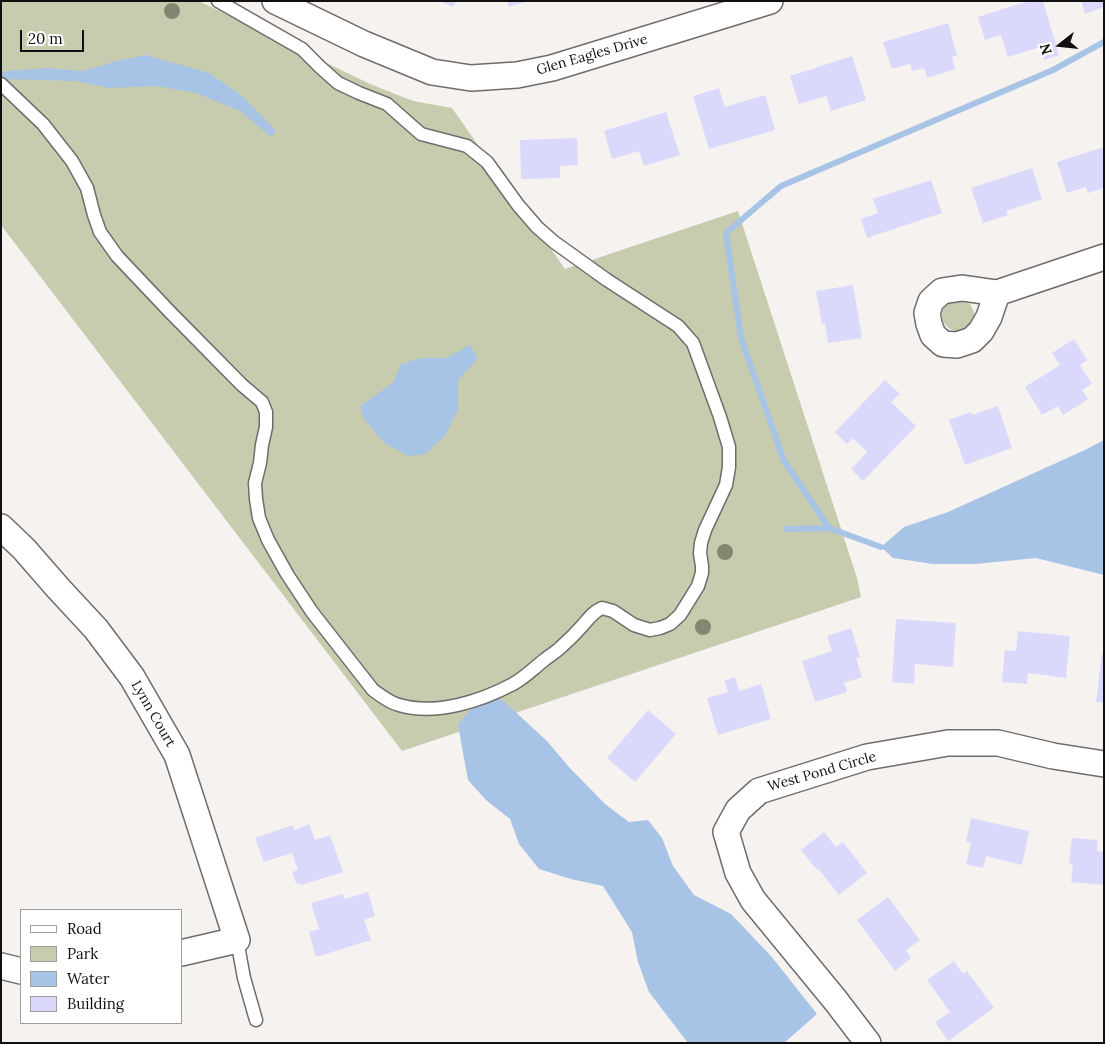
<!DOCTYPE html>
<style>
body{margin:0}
#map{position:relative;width:1105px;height:1044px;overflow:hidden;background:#f6f2f0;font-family:Lora,serif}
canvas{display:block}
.frame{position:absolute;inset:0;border:2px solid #110f0f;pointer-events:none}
.legend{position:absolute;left:20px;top:909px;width:162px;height:115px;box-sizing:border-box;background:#fff;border:1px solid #a09f9f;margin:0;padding:6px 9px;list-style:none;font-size:15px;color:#110f0f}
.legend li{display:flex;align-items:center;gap:10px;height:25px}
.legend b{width:25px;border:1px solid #a09f9f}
.north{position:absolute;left:1035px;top:20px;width:50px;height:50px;-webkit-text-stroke:4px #fff;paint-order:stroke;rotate:254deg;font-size:14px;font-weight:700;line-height:20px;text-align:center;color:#110f0f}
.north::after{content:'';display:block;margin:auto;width:18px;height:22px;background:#110f0f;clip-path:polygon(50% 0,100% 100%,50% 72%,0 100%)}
.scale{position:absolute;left:20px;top:30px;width:64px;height:22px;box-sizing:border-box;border:2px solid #110f0f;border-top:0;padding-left:6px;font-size:15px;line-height:18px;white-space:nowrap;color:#110f0f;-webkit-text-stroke:4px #fff;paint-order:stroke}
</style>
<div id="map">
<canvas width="1105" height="1044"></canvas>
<div class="frame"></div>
<ul class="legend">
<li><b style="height:6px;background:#fff"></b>Road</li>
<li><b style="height:14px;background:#c7ccae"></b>Park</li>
<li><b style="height:14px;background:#a7c3e5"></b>Water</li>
<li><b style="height:14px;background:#dbd9fb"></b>Building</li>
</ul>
<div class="north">N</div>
<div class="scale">20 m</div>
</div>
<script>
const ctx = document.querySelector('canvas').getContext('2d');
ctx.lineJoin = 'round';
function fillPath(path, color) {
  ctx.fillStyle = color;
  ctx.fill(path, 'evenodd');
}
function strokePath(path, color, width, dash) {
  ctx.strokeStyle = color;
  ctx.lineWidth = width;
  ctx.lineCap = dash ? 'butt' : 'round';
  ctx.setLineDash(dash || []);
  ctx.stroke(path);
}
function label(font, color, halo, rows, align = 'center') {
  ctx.font = font + ' Lora,serif';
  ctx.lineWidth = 4;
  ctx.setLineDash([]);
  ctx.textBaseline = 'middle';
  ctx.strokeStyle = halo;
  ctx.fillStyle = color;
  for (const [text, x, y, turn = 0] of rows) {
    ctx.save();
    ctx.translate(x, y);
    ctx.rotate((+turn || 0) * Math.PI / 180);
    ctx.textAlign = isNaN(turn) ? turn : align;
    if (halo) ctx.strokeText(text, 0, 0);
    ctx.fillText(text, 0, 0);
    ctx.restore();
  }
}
const green = new Path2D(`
 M1,1H199L370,84L413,101L452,108L565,269L738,211L857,578L861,597L402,751L1,225Z
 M942 315a16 16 0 1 1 32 0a16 16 0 1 1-32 0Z`);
const water = new Path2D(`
 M146,55L209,73L240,94L276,131L271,137L240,111L196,93L157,86L109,88L76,81L5,79L1,82V72L7,71L48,68L83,71L120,60Z
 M470,345L478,358L458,380V409L445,436L425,454L409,456L384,443L364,419L360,406L393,383L401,364L421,358H446Z
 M1104,440V575L1036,558L975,564H933L893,558L881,547L904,527L948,512L1085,450Z
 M494,694L510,707L547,741L568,766L605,804L629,822L648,820L662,838L673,866L694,895L731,914L771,956L817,1014L784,1043H688L649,992L638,962L632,932L603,886L571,879L539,869L519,844L510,819L486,800L468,780L458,725L472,707Z`);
const stream = new Path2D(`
 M787,529L829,528
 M881,547L829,528L784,461L741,338L726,233L781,186L1053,70L1104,42`);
const building = new Path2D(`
 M440,1H456L453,7Z
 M507,1H525V2L509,7Z
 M1028,1H1043L1059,55L1044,60L1040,47L1008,57L1001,35L985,40L978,17Z
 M1081,1H1104V7L1085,14Z
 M948,23L957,55L952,57L955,69L927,78L924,68L912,71L910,64L892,69L883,42Z
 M852,56L866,100L831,111L826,96L799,104L790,76Z
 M719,88L725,107L765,95L775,130L709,149L693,96Z
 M666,112L680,155L644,166L639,151L612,159L604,131Z
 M577,138L578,165L560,166V178L521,179L520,140Z
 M1104,147V188L1088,193L1086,187L1067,193L1057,162Z
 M1032,168L1042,199L1006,211L1008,215L983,223L971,188Z
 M931,180L942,213L867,238L861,219L878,213L873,199Z
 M853,285L862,338L828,343L825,323L822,324L816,291Z
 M1074,339L1087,360L1080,365L1092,384L1082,390L1088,399L1063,415L1058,406L1042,415L1025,387L1060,365L1052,353Z
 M885,380L900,394L891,402L916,426L863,481L851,469L867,452L853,438L847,444L835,432Z
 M998,406L1012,448L965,465L949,420L971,412L972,415Z
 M896,619L956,623L953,667L915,664L914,684L892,682Z
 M851,628L860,657L856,658L862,677L844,683L847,692L815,702L802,661L832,651L827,636Z
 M1018,631L1070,636L1066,678L1028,673L1027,684L1002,682L1005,650L1016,651Z
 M1102,653H1104V703L1096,702Z
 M735,677L739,691L761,684L771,719L718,735L707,698L728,692L724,681Z
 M648,710L676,734L635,782L607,758Z
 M971,818L1029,831L1022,865L986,856L983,868L966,864L971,843L966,842Z
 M309,824L315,840L330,835L343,872L302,885L296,883L292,872L298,870L292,853L264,862L255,838L293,825L294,830Z
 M824,832L836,847L843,842L867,873L839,895L818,868L817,870L801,850Z
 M1072,838L1098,840L1097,851L1104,852V885L1071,882L1073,864H1069Z
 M368,892L375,916L364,920L371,940L316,957L309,932L319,929L311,903L343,894L344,899Z
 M888,897L920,940L906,950L911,958L895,971L857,920Z
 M954,961L963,974L967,971L994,1008L948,1041L935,1022L950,1012L927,980Z`);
const service = new Path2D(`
 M1,84L43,124L72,161L87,188L94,215L100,232L117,256L170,312L242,385L262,402L266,412V427L262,445L260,463L255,483L256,499L259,518L268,540L287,574L312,612L373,690C381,696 390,703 399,705C436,716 481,701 513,684C524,678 533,669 543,661C549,656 556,652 561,647C569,640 576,633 583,625C589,618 593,612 602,608L613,611L634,625L650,630L660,628L670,624L680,615L698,586L702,573V566L700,553L701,543L705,530L726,485L729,467V447L720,417L693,343L678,326L607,280L554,242L537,227L518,205L487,162L467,146L421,134L387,104L359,93L338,83L320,67L302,49L218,1
 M237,940L244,978L256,1020`);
const minor = new Path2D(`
 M275,1L364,44L432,72L471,78L517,75L552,68L770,1
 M997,293L989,317L981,331L972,340L957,345L943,344L933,335L929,324L927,313L931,301L942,291L962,288L997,293L1104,257
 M1,527L24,549L58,588L96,629L132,677L177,755L237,940L181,953
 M1,966L21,971
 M868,1043L836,1001L753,900L738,873L726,832L738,810L759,791L867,757L948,743H998L1053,756L1104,764`);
const trees = [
 [172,11],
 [725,552],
 [703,627]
];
const streetNames = [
 ["Glen Eagles Drive",592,55,-16],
 ["Lynn Court",153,714,60],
 ["West Pond Circle",822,772,-16]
];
fillPath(green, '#c7ccae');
fillPath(water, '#a7c3e5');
strokePath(stream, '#a7c3e5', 6);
fillPath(building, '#dbd9fb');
strokePath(service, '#706c6b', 15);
strokePath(minor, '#706c6b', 28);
strokePath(service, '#fff', 12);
strokePath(minor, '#fff', 25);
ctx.fillStyle = '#858672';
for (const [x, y] of trees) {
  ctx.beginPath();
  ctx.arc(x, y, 8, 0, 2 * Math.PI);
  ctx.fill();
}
label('14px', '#110f0f', '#fff', streetNames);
</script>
